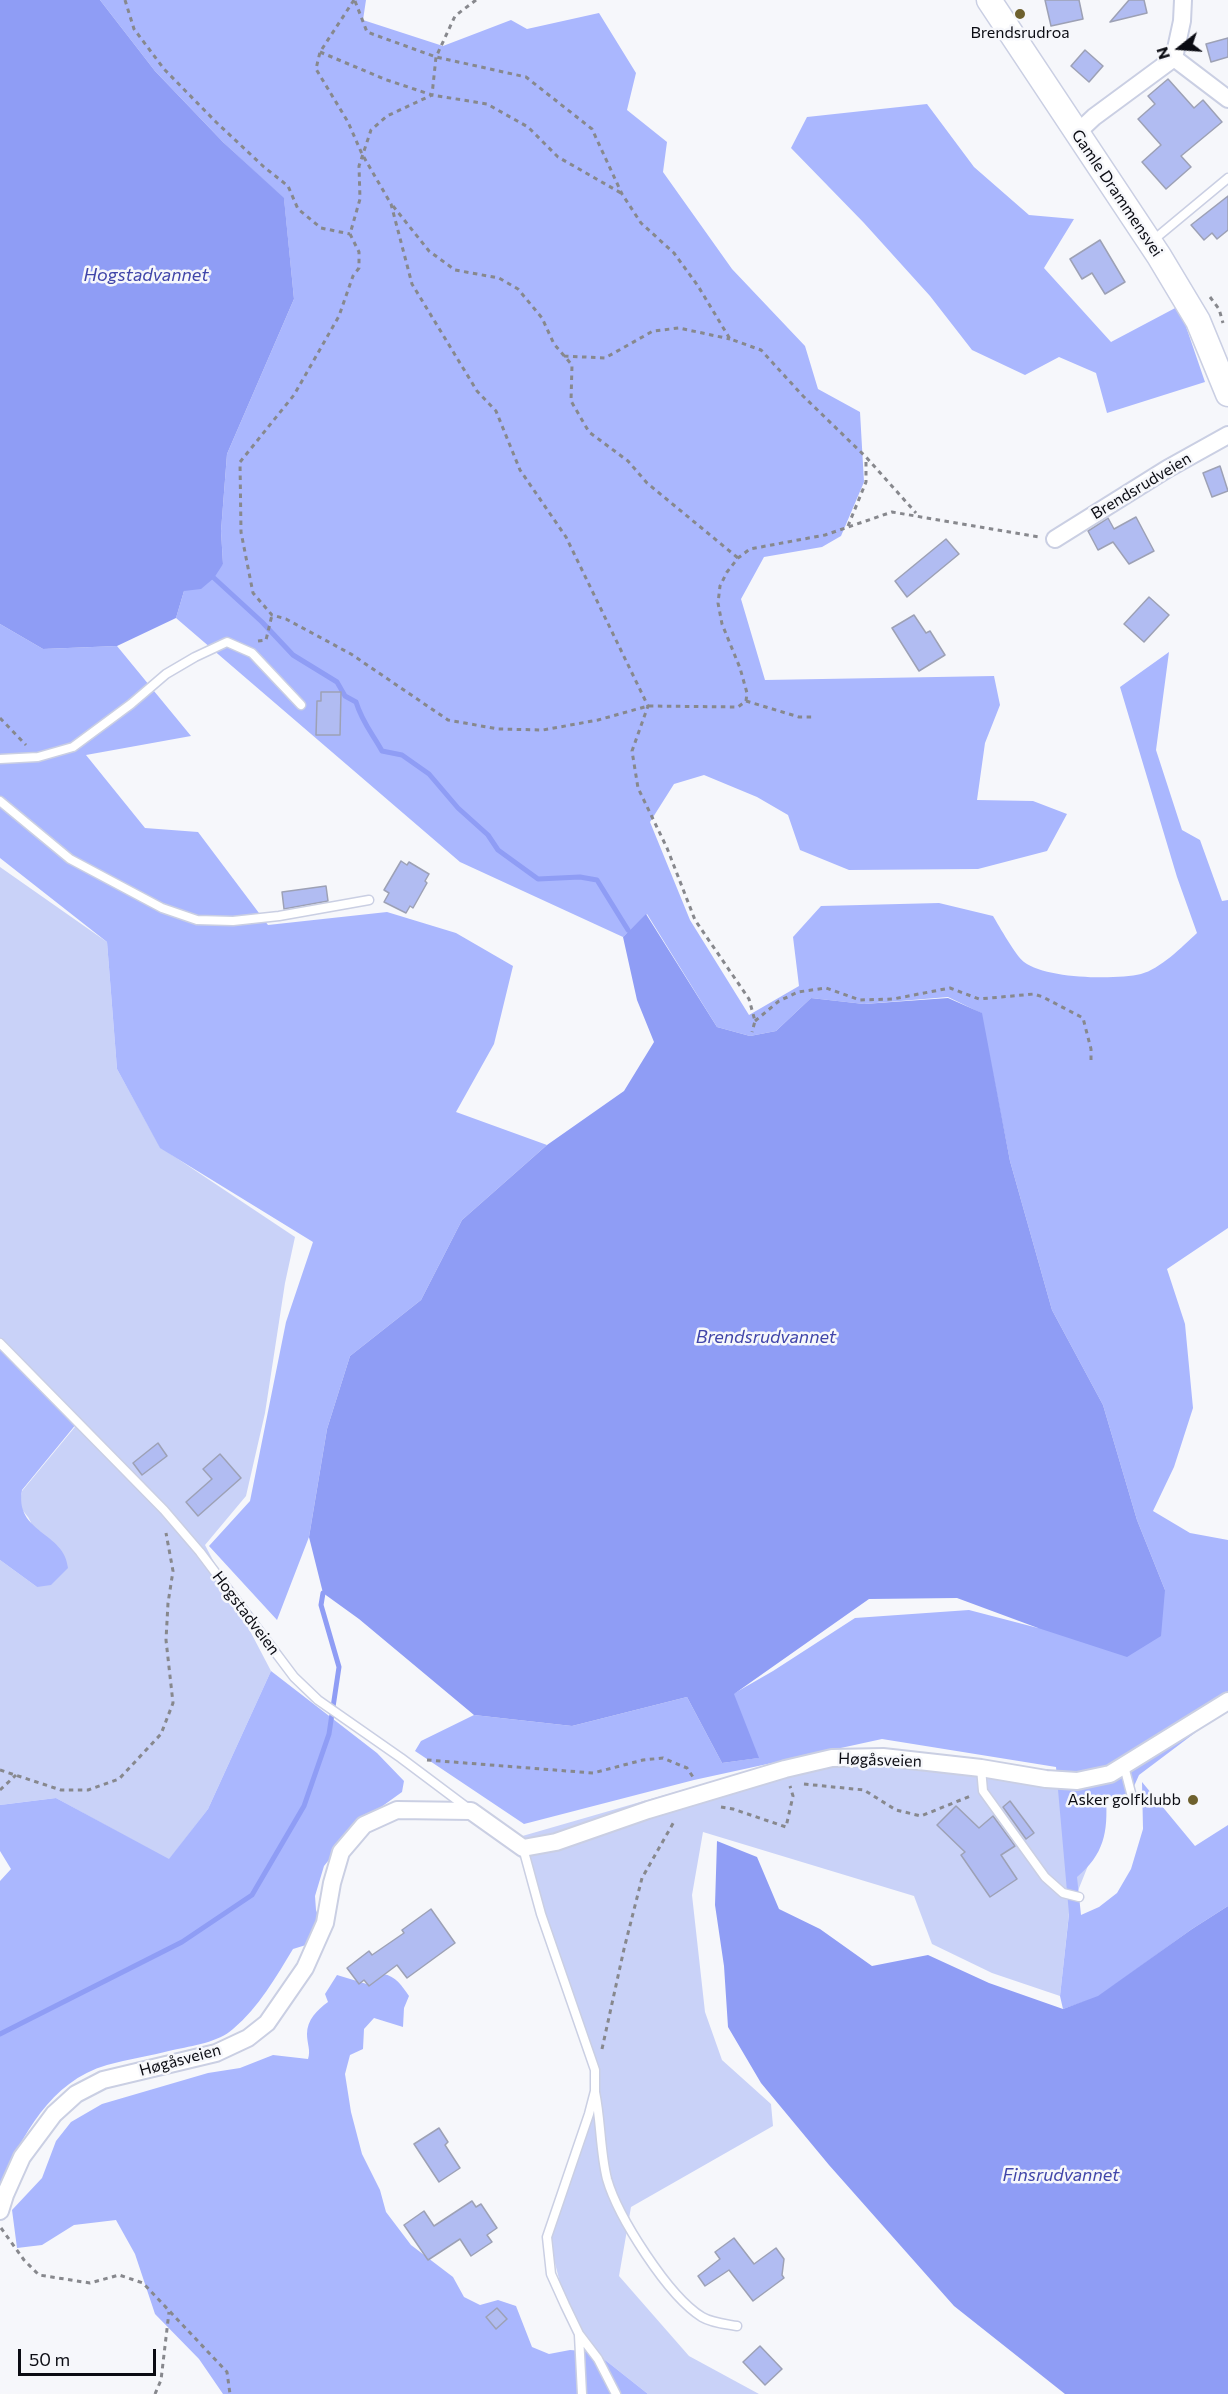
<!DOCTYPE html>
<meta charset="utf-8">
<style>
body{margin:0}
#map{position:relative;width:1228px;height:2394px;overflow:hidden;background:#f6f7fb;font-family:Commissioner,sans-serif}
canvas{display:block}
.north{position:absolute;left:1150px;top:18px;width:60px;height:60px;-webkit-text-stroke:4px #f6f7fb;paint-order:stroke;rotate:253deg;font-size:16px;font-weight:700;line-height:24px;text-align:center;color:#0b0c13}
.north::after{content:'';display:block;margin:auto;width:21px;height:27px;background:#0b0c13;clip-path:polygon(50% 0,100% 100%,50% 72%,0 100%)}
.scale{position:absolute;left:18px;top:2349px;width:138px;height:27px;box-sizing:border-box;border:3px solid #0b0c13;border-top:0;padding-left:8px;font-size:18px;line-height:21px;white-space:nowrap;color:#0b0c13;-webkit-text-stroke:4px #f6f7fb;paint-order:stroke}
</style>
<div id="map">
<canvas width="1228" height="2394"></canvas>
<div class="north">N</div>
<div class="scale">50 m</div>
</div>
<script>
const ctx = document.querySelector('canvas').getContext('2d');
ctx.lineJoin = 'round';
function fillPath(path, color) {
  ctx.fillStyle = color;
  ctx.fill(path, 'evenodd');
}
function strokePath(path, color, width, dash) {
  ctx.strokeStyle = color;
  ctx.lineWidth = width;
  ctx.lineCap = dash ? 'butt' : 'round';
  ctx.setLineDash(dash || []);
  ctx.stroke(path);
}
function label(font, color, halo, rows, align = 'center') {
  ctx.font = font + ' Commissioner,sans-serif';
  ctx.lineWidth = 5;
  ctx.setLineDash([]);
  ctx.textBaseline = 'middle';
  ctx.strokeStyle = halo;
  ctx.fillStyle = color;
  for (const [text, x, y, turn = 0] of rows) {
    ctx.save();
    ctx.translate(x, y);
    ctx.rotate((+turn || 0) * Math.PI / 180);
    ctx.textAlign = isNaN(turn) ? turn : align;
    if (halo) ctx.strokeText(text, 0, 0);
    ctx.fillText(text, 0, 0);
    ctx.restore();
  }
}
const green = new Path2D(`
 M0,867L107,942L117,1069L160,1147L295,1237L285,1283L265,1413L246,1496L205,1545L271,1671L208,1809L169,1860L56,1798L0,1805V1560L37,1587C36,1571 36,1539 32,1525C26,1508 17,1515 22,1491L79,1422L0,1341Z
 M869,1749L903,1751L1050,1772L1102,1831L1069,1913L1060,1996L992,1973L932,1944L914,1896L703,1832L692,1895L705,2012L722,2060L771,2104L773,2126L631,2207L619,2276L689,2356L759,2394H648L595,2352L566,2306L550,2244L596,2071L519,1837L706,1783Z`);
const forest = new Path2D(`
 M100,0H366L363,20L443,46L511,20L527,29L599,13L636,73L627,110L667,142L663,172L732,269L805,346L818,389L860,412L864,482L841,536L822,547L764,557L741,599L765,680L994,676L1000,705L985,743L977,800L1033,801L1067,814L1047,851L978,869L849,870L800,850L788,815L757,797L704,775L674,784L650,822L690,920L749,1015L799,986L793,937L821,906L939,903L993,916C999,926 1016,956 1024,962C1046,979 1115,980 1141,974C1160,969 1182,947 1197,933L1177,877L1120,687L1169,652L1156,750L1182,830L1200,840L1222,901L1228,900V1228L1167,1269L1185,1324L1193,1408L1174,1467L1153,1511L1190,1533L1228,1540V1708L1139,1775L1131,1793L1106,1798C1108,1833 1104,1854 1077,1877L1081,1915L1099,1907L1117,1893L1131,1869L1143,1829L1142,1782L1195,1846L1228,1825V1906L1192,1929L1098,1997L1063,2009L1060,1996L1069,1914L1056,1767L882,1739L694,1780L524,1824L415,1751L421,1741L474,1715L572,1726L687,1697L722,1763L758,1758L733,1694L773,1671L855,1618L969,1610L1038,1628L1165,1590L1137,1520L1103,1405L1052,1310L1010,1161L981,1013L948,997L864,1004L811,998L776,1031L750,1036L717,1027L647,914L623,937L460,862L176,618L184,591L223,564L221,531L227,454L294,299L284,199L223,142L155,71Z
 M927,104L974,167L1029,215L1074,219L1044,268L1111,342L1179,306L1205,382L1107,413L1096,373L1059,357L1025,375L972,350L930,296L864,223L791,148L807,117Z
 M0,624L43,649L117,646L191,736L86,755L145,828L198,832L268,925L387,912L456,933L513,966L494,1044L456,1112L547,1145L462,1220L421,1300L350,1356L327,1429L309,1537L277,1620L209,1546L250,1501L286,1322L313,1242L160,1148L117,1069L107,942L0,858Z
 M0,1345L77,1423L22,1490C14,1533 65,1532 68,1568L51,1585L37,1587L0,1560Z
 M271,1671L377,1753L404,1781L402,1792L359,1823L324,1866L315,1896L316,1910L325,1935L321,1948L306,1945L293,1949C276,1977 259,2007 233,2029C219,2042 192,2046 173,2050C151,2056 128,2059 107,2065C49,2082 24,2135 0,2184V1881L11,1869L0,1851V1805L56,1798L169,1859L208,1809Z
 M383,1974C396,1976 402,1986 409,1996L404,2008L403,2027L374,2018L364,2029L363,2049L350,2055L345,2074L351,2112L362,2154L380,2190L386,2212L411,2245L453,2277L464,2297L480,2305L498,2300L516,2306L532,2347L549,2354L570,2350L595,2352L648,2394H223L199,2359L155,2314L135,2254L116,2220L74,2225L42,2245L17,2248L12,2210L42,2178L56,2141L71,2122L102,2104L208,2073L240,2068L273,2055L308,2059C311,2050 307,2044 307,2034C307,2020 317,2010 328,2002L325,1994L337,1975L370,1985Z`);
const water = new Path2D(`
 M0,0H100L155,71L223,142L284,198L294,299L227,454L221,531L223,564L214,578L201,589L184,591L176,618L117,646L43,649L0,624Z
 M646,914L717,1027L750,1036L776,1031L811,998L864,1004L948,998L982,1013L1010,1161L1052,1310L1103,1405L1137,1520L1165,1590L1161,1636L1127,1657L1038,1628L957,1598L869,1599L734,1694L759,1758L722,1763L687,1697L572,1726L474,1715L359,1619L323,1593L309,1537L327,1429L350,1356L421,1300L462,1220L547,1145L624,1091L654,1042L637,1000L623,937Z
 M717,1841L757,1857L779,1909L820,1929L872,1966L928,1955L989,1983L1063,2009L1098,1996L1192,1929L1228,1906V2394H1065L954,2306L829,2165L761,2083L728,2027L724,1966L715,1905Z`);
const stream = new Path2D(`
 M214,578L262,622L293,655L337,682L345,696L356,702C362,722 372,733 382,751L402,755L429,774L458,808L488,835L498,850L538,879L580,877L597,880L628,930
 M0,2034L182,1942L252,1895L304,1806L329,1734L339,1667L321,1605L323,1593`);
const building = new Path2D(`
 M1045,0H1079L1083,19L1051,26Z
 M1129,0H1144L1147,13L1110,22Z
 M1228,38V57L1211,62L1206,44Z
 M1085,50L1103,66L1089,82L1071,66Z
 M1168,79L1194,108L1203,100L1222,122L1181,156L1191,167L1166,189L1142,162L1161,145L1138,119L1155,104L1148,96Z
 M1228,196V230L1217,239L1212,233L1204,240L1191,225Z
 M1100,240L1125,282L1105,294L1092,273L1082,279L1070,259Z
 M1220,466L1228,491L1212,497L1203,473Z
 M1136,517L1154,551L1129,564L1113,542L1098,550L1088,531L1108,518L1114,529Z
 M946,539L959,554L907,597L895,581Z
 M1149,597L1169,615L1144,642L1124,624Z
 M914,615L926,633L930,631L945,655L919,671L892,628Z
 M321,692H341L340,735H316L317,701H321Z
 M401,861L407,865L409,862L429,874L425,881L427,883L413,908L410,906L406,913L384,902L389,893L384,890Z
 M326,886L328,901L284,909L282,892Z
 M158,1443L167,1456L142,1475L133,1463Z
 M220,1454L241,1478L198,1516L186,1502L212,1479L203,1469Z
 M1010,1801L1034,1833L1026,1839L1003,1807Z
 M956,1806L979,1828L993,1816L1015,1846L1001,1855L1017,1879L990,1897L961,1855L965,1852L937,1825Z
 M431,1909L455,1943L407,1978L397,1965L369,1986L364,1980L359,1984L347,1968L369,1951L372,1955L404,1933L402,1930Z
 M439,2128L448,2142L445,2145L460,2168L439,2182L414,2144Z
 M472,2201L476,2207L481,2204L497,2228L487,2235L492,2242L471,2256L460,2239L428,2260L404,2225L424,2211L434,2226Z
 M734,2238L754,2264L776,2248L784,2259L782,2275L784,2278L753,2301L729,2270L705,2286L698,2276L720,2259L715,2252Z
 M497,2308L507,2319L496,2329L486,2317Z
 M760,2346L782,2369L765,2385L743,2362Z`);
const path = new Path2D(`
 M125,0L134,29L164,69L216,122L264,167L288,186L298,209L321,228L350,234
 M354,0L320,52L316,69L348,122L362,154L391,204L412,284L477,391L496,411L520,470L566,537L648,706L632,751L638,788L667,848L695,920L749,999L755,1021L752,1032
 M476,0L455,16L436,57L432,95L387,116L371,130L359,166L360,199L350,234L359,252V268L353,276L339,316L294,395L240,462L241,532L253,593L272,615L286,619L351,654L448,720L498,729L543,730L598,720L648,706L738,707L746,701L747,693L740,668L722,624L718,603L720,586L727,572L738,558L750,549L825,535L892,512L1039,537
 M355,1L367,32L436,57L526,77L592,129L622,194L641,223L674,253L698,286L730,339L761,350L803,396L866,457L916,513
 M320,52L384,79L432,95L487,104L528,127L558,157L621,193
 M393,206L429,251L455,270L499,278L518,289L542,318L554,344L572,365L571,401L589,432L628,461L647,483L738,558
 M1210,297L1219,309L1223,323
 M564,356L605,358L653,331L679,328L730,339
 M848,526L866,482V458
 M258,641L266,640L272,615
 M746,701L799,717H814
 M0,718L26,745
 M755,1021L779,1001L798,992L826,988L860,1000L893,999L950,988L979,999L1034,994L1043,997L1083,1018L1091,1049V1063
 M427,1760L593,1773L643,1760L663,1758L687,1768L695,1780
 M0,1770L61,1790H88L119,1779L161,1734L173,1703L166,1640L168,1603L173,1571L166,1533
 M804,1784L864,1790L896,1810L921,1816L973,1795
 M0,1790L16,1775
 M721,1807L733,1809L786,1827L793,1796L790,1786
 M602,2049L624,1949L642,1878L675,1820
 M1,2228L24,2260L39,2275L90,2283L119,2275L143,2283L227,2372L230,2394
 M155,2394L161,2380L169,2312`);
const lane = new Path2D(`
 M1151,242L1228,178
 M0,759L38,757L73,747L131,704L166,674L195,657L227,642L252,653L301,705
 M0,801L70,859L162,908L197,920L233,921L279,916L369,900
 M0,1343L164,1510L200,1552L294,1677L318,1700L401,1758L469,1809
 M1124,1766L1131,1793
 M981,1768L983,1791L1045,1877L1063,1893L1079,1897
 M523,1848L541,1914L595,2070V2091L589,2114L547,2237L551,2274L565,2305L579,2334L598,2359L616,2394
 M595,2092C601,2120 600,2151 607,2179C618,2217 668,2296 702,2317C712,2323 726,2324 737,2326
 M579,2335L582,2394`);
const street = new Path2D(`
 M1174,58L1228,99
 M1077,133L1094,117L1174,58L1182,21L1183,0
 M1055,539L1167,469L1228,435
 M0,2211L5,2195L22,2157L54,2114L76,2094L103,2080L216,2053L248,2038L267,2023L305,1968L325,1923L332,1883L341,1852L364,1825L397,1810L471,1811L523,1848L556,1842L648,1810L785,1769L832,1758L883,1757L981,1768L1046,1779L1077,1781L1110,1774L1228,1701`);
const secondary = new Path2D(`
 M989,0L1159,256L1198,321L1228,394`);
const markers = [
 [1020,14,6,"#6e612e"],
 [1193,1800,6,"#6e612e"]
];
const poiNames = [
 ["Brendsrudroa",1020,33],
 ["Asker golfklubb",1181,1800,"right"]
];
const streetNames = [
 ["Gamle Drammensvei",1117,193,56],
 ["Brendsrudveien",1141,486,-31],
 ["Hogstadveien",246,1613,53],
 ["Høgåsveien",880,1760,2],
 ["Høgåsveien",180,2060,-15]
];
const waterNames = [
 ["Hogstadvannet",146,275],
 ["Brendsrudvannet",766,1337],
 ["Finsrudvannet",1061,2175]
];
fillPath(green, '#c9d2f8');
fillPath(forest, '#aab7fe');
fillPath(water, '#8f9df5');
strokePath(stream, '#8f9df5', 5);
fillPath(building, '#b1bcf2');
strokePath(building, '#9da1b5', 1.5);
strokePath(lane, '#cacfe3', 11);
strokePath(street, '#cacfe3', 20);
strokePath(secondary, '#cacfe3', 27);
strokePath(path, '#87888d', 3, [4.5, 4.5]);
strokePath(lane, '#fff', 8);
strokePath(street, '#fff', 16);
strokePath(secondary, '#fff', 24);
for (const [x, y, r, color] of markers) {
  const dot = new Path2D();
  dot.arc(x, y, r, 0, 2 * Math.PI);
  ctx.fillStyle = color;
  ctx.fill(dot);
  strokePath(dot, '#f6f7fb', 2);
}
label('16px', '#0b0c13', '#f6f7fb', poiNames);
label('16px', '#0b0c13', '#f6f7fb', streetNames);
label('italic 18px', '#4045a9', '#f6f7fb', waterNames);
</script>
